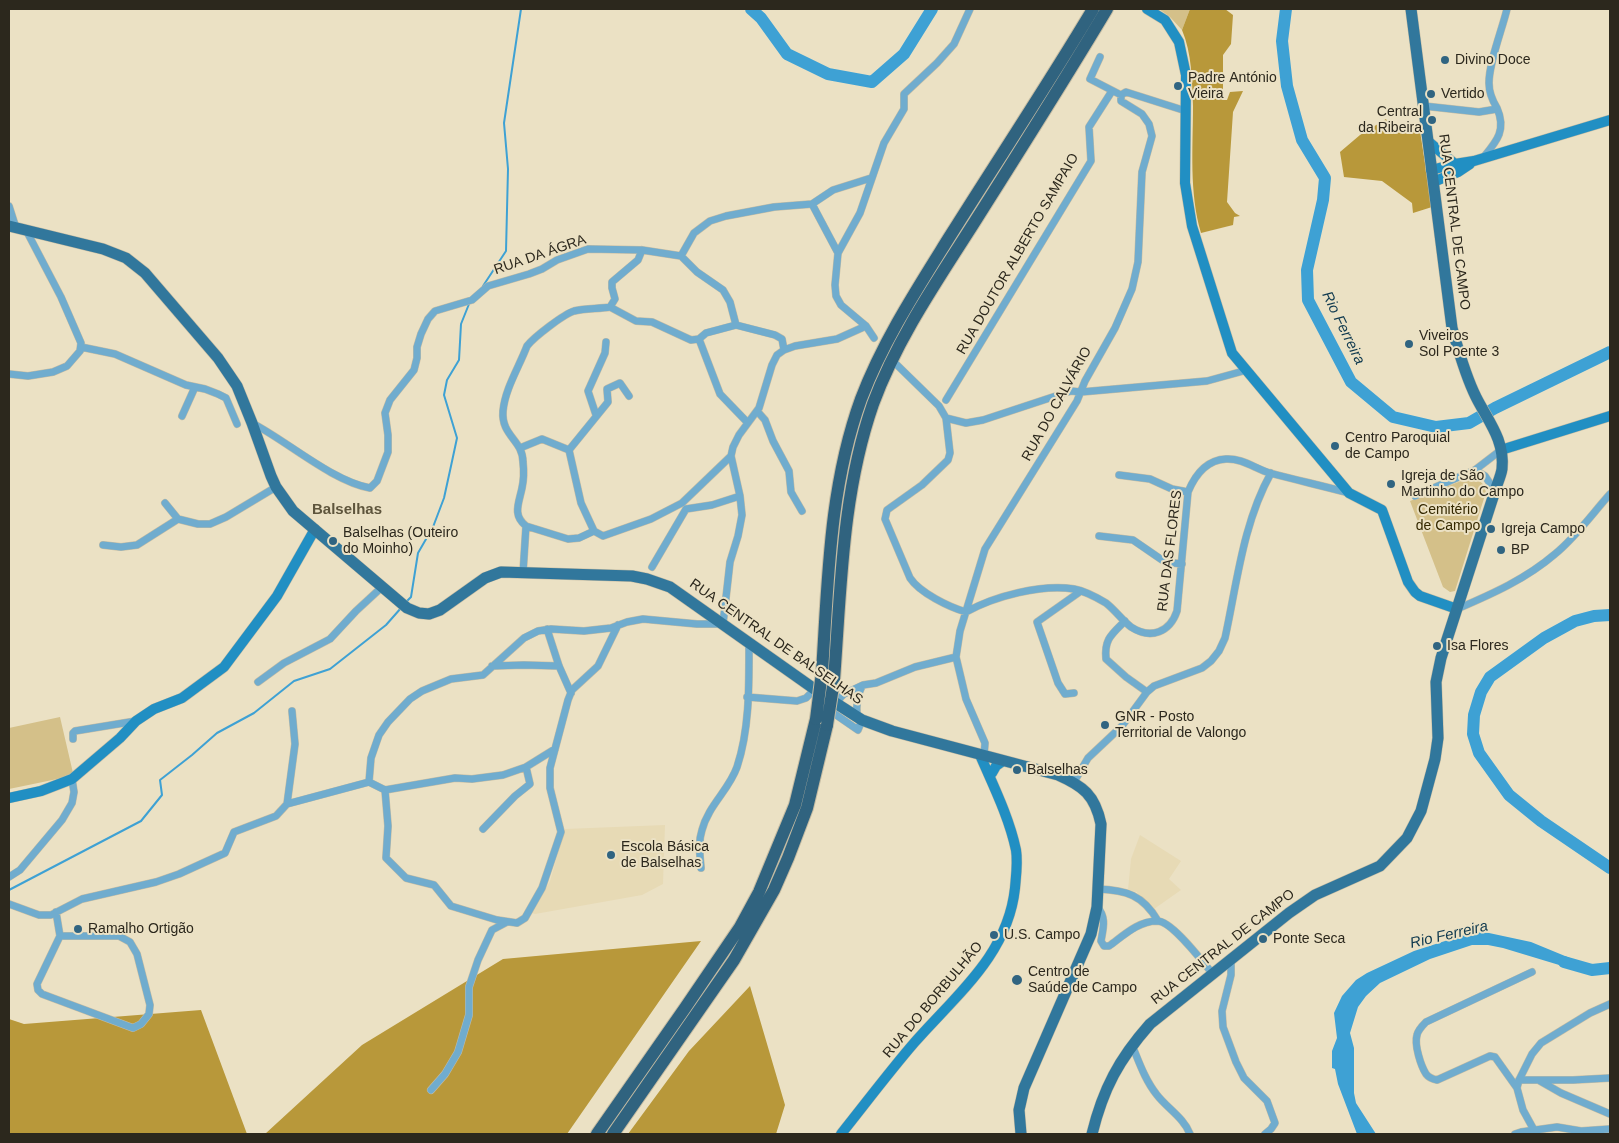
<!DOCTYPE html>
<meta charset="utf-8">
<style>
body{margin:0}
#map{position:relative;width:1619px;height:1143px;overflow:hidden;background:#ebe1c4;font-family:Arial,sans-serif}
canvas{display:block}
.frame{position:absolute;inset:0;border:10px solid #2c281d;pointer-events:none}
</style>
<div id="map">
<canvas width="1619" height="1143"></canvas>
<div class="frame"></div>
</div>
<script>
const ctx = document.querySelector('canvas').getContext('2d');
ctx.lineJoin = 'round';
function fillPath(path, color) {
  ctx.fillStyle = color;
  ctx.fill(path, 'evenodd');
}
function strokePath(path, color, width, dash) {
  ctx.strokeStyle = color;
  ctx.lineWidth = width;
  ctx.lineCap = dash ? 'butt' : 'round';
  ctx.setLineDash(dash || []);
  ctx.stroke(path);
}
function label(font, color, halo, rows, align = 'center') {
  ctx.font = font + ' Arial,sans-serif';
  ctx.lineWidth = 4;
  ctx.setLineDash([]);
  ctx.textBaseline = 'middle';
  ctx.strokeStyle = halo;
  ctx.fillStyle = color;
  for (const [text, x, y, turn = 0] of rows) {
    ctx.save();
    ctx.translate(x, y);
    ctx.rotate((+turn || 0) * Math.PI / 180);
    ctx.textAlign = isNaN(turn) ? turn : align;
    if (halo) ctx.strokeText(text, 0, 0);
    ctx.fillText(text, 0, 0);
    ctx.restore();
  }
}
const built = new Path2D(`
 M665,825L663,884L642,895L535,914L532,913L550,881L565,829Z
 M1140,835L1181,861L1169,879L1181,890L1154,909L1139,897L1137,892L1128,890L1131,859Z`);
const green = new Path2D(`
 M1159,9H1190L1182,30L1170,17Z
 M1466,479C1477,478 1484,481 1486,492L1455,591L1450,592L1443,587L1410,501Z
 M60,717L73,773L67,777L9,789V728Z`);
const forest = new Path2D(`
 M1190,9H1225L1233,15L1231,44L1223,55V100H1227L1230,92L1243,91L1233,112L1227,202L1235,213L1240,216L1234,217L1233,225L1201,233C1189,192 1193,148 1193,106C1192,80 1192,54 1182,30Z
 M1386,119L1390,127L1419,125L1432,207L1413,213L1412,203L1382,181L1344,177L1340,152L1360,135Z
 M701,941L567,1134H265L362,1045L503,959Z
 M750,986L785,1105L776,1134H628L689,1051Z
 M201,1010L247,1134H9V1019L24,1024Z`);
const water = new Path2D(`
 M1473,932L1489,933L1531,942L1582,963L1579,971L1503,948L1488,945H1472L1430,959L1380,983L1366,996L1358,1007L1350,1033L1354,1048V1093L1356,1103L1376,1134H1357L1338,1084L1335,1069L1332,1068V1051L1337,1038L1334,1013L1342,996L1356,980L1367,973L1414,951Z`);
const stream = new Path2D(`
 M483,286L506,251L508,169L504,123L521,9
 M406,602L411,597L418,553L433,527L444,498L451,466L457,438L444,395L447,380L459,360L461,324L469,304
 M9,890L141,821L162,795L160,780L192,755L217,733L254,713L294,681L330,669L386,625L401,608`);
const river = new Path2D(`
 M751,9L761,18L787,54L828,74L872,82L904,54L932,9
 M1286,9L1282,41L1287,86L1302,140L1325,178L1323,200L1307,270L1308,300L1351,382L1393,417L1436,427L1469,423L1495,408L1610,352
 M1610,615L1594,616L1575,621L1544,638L1490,677L1481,692L1474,715L1473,734L1479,753L1509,795L1541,821L1610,868
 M1564,962L1592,970L1610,968`);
const street = new Path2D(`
 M1100,57L1090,79L1121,95L1126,92L1186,111
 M1424,106L1479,112L1497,109
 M1482,159C1496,142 1507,131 1497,108C1492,100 1489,93 1489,83C1489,62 1502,30 1507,9
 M812,204L838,253
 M9,206L16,228
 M681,256L694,233L710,221L726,216L774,207L812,204L833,190L871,178
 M610,307L636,321L652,322L691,340L699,339L720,394L747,422
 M610,307L615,299L612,288V282L638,260L642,250
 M874,338L866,326L841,305L836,296L835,285L838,253L860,213L884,143L904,109V94L937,63L954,44L970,9
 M699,339L706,333L736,325
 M81,347L115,354L186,385L205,389L218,394L226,398L237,424
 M896,364L939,406L946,418L950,453L948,460L922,485L887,510L885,519L910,578C920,593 949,607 966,612
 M9,374L28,376L53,372L67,366L80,351L81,343L61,297L26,230
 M946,400L1091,161L1089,127L1112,91
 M757,411L765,420L773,441L789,471L791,492L802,511
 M596,415L588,391L605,353L606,342
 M182,416L195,387
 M946,418L966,423L983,420L1071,391L1081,392L1207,381L1247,370
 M252,423C287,441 332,481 370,488L377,481L388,452V435L385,413L390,400L414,370L417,358V347L421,334L428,319L435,311L472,300L488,286L529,274L542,269L557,260L588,249L642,250L681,256L697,272L723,290L730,302L736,325L775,335L782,339L784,350
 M520,448L542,439L569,450
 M1475,470L1485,476L1495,491
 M1119,475L1150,479L1172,489L1188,492
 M1415,496L1475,470L1501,450
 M165,503L178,519L198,524H210L226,517L276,487
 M526,526C512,515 519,503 522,488C524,479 524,471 523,462C523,440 501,436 503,411C505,389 519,367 527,346C534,337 564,314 574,311C586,308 599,309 610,307
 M594,531L581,503L569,450L608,402L607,389L620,383L629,396
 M1099,536L1133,540L1165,562L1182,564
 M103,545L121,547L137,545L178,519
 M652,567L686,509L712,505L740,496
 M523,573L526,526L568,539L579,538L594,531L603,536L651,519L682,503L731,456
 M1457,609C1492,594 1526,579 1555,554C1576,537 1592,514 1610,494
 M966,612C995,596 1041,584 1074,589C1085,591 1096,597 1106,603C1115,610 1122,620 1131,627C1151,640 1170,632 1177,611L1188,492C1195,475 1206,460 1226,459C1242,458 1256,469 1270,473C1296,480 1323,486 1349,493
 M1125,621C1112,634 1104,639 1106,659L1126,677L1147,692
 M547,629L559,666L571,693
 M492,666L524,665L559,666
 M258,682L284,663L330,639L356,611L382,587
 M1074,693L1065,694L1058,683L1037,622L1081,591
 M747,697L797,701L806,698L815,689
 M838,705L840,698L844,694L863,685L876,683L915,667L956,657
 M829,710L858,730L862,720
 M857,716C856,704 857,696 862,686
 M73,739V733L75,731L136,721
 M984,756L985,743L966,699L956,657L960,631L985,549L1077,401L1085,381L1115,328L1132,289L1138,262L1142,172L1152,136L1149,124L1142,114L1121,101V95
 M369,782L371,758L379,735L388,722L410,699L422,691L451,679L483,675L524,638L538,631L551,629L584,631L611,628L627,622L643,619L697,624H723L730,562L738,536L742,515L740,496L731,456L733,447L739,435L759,408L772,365L777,355L784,350L795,346L837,339L866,326
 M369,782L385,790L455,778L472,779L503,775L526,767L555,749
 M1074,782L1088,758L1122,726L1147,692L1154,686L1202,668L1211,661L1219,651L1225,638C1237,583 1243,523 1271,473
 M385,790L388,826L386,858L406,878L434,885L451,906L497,920L517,923L525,918L542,888L561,832L550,788V768L568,700L572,690L598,666L618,625
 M287,804L295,744L292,711
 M483,829L515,796L530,784L526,767
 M701,868C700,855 698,842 702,830C708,806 729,790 737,767C750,728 749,683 749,642
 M9,877L20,870L62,820L72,803L74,792L72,779
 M1098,889C1126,890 1143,895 1158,921
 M9,904L39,915H51L82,899L156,882L179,874L225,853L234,832L276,816L287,804L369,782
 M1097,907C1107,917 1103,929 1101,941L1104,946H1109C1123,936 1138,921 1157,921C1171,920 1202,961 1212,973
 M56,912L60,936L37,984L38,990L42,994L133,1028L141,1024L149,1014L150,1005L137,954L130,942L119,936H60
 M1231,958V975L1222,1011L1223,1027L1236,1062L1244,1078L1267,1101L1275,1123L1271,1129L1265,1134
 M1132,1045C1139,1062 1145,1080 1157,1095C1167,1108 1184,1118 1190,1134
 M1519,1080H1573L1610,1078
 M1540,1081L1561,1093L1610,1114
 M1517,1088L1495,1057L1490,1056L1437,1080C1432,1079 1429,1078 1426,1074C1421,1066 1414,1045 1417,1035C1418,1030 1422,1026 1426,1022L1532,972
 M431,1090L445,1074L458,1052L469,1015V987L478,960L492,930L507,922
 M1534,1130L1523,1110L1517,1088L1519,1080L1532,1054L1541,1043L1590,1013L1610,1004
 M1515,1134L1521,1132L1557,1127L1581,1131L1610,1129`);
const secondary = new Path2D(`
 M1147,9L1165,20L1179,42L1186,75L1185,183L1192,226L1232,353L1349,493L1382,510L1408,582L1415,592L1420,596L1457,609
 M1429,142L1455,164
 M1431,170L1455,164L1474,161L1610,120
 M1433,182L1458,172L1470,164
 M1501,450L1610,416
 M992,773L996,766L1003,761
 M9,798L41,791L72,779L120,738L136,721L154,709L182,698L224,667L277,596L315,529
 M841,1134C865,1104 889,1072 914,1043C956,995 1008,955 1015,888C1016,876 1018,862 1016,850C1009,817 993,785 980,755`);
const primary = new Path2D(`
 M9,226L103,249L126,258L145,273L218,358L237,386L252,423L271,476L276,487L293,511L407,608L419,613L429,614L440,610L485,578L501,572L632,576L647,579L670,587L820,693L862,720L892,731L1058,775C1083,786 1095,795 1101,824L1097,907L1091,934L1024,1088L1019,1110L1021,1134
 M1092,1134C1103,1089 1119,1059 1150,1024L1289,913L1315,895L1380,866L1407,838L1421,811L1435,759L1438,738L1436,682L1441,658L1495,491C1497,484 1501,476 1502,469C1505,440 1488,421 1476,397C1465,375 1459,352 1452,328L1411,9`);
const highway = new Path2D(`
 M822,672C828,581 829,487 861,399C883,341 917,289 950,236C997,161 1047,86 1093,9
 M834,680C841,587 842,493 873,404C897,339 937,281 974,223C1019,152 1064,81 1107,9
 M597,1134L685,1008L740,927L759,892L795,805L816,719
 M613,1134L734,960L774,890L788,858L807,808L827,725`);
const highwayBridge = new Path2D(`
 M816,719L822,672
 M827,725L834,680`);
const markers = [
 [1445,60,5,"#306481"],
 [1178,86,5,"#306481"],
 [1431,94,5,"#306481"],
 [1432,120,5,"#306481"],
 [1409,344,5,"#306481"],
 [1335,446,5,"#306481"],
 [1391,484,5,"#306481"],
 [1491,529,5,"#306481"],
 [333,541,5,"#306481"],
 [1501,550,5,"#306481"],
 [1437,646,5,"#306481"],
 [1105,725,5,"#306481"],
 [1017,770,5,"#306481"],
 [611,855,5,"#306481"],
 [78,929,5,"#306481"],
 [994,935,5,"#306481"],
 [1263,939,5,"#306481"],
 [1017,980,6,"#306481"]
];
const poiNames = [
 ["Divino Doce",1455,60],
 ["Padre António",1188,78],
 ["Vieira",1188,94],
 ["Vertido",1441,94],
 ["Central",1422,112,"right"],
 ["da Ribeira",1422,128,"right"],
 ["Viveiros",1419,336],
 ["Sol Poente 3",1419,352],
 ["Centro Paroquial",1345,438],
 ["de Campo",1345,454],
 ["Igreja de São",1401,476],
 ["Martinho do Campo",1401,492],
 ["Igreja Campo",1501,529],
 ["Balselhas (Outeiro",343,533],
 ["do Moinho)",343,549],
 ["BP",1511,550],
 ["Isa Flores",1447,646],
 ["GNR - Posto",1115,717],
 ["Territorial de Valongo",1115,733],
 ["Balselhas",1027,770],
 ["Escola Básica",621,847],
 ["de Balselhas",621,863],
 ["Ramalho Ortigão",88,929],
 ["U.S. Campo",1004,935],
 ["Ponte Seca",1273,939],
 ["Centro de",1028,972],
 ["Saúde de Campo",1028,988]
];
const streetNames = [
 ["RUA CENTRAL DE CAMPO",1454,222,83],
 ["RUA DOUTOR ALBERTO SAMPAIO",1018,254,-60],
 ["RUA DA ÁGRA",540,255,-19],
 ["RUA DO CALVÁRIO",1057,404,-61],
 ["RUA DAS FLORES",1170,551,-83],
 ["RUA CENTRAL DE BALSELHAS",776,642,35],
 ["RUA CENTRAL DE CAMPO",1223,947,-38],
 ["RUA DO BORBULHÃO",933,1000,-50]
];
const parkNames = [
 ["Cemitério",1448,510],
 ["de Campo",1448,526]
];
const waterNames = [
 ["Rio Ferreira",1343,328,64],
 ["Rio Ferreira",1449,935,-13]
];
const neighbourhoodNames = [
 ["Balselhas",347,510]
];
fillPath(built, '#e7dab5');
fillPath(green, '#d4c089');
fillPath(forest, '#b8983a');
fillPath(water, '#3ea1d4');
strokePath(stream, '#3ea1d4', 2);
strokePath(river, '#3ea1d4', 12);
strokePath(street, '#c5bca3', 8);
strokePath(secondary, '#c5bca3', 11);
strokePath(primary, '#c5bca3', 12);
strokePath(highway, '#c5bca3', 14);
strokePath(street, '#70acce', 7);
strokePath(secondary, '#218fc3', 10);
strokePath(primary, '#31779c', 11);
strokePath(highway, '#30637f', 12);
strokePath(highwayBridge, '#c5bca3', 14, []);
strokePath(highwayBridge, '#30637f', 12);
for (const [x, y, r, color] of markers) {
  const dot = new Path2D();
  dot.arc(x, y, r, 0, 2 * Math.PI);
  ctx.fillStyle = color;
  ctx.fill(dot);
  strokePath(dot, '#ebe1c4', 2);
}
label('14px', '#2c281d', '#ebe1c4', poiNames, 'left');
label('14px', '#2c281d', '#ebe1c4', streetNames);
label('14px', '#342800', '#ebe1c4', parkNames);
label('italic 15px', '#0f394e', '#ebe1c4', waterNames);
label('bold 15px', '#5e553c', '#ebe1c4', neighbourhoodNames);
</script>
